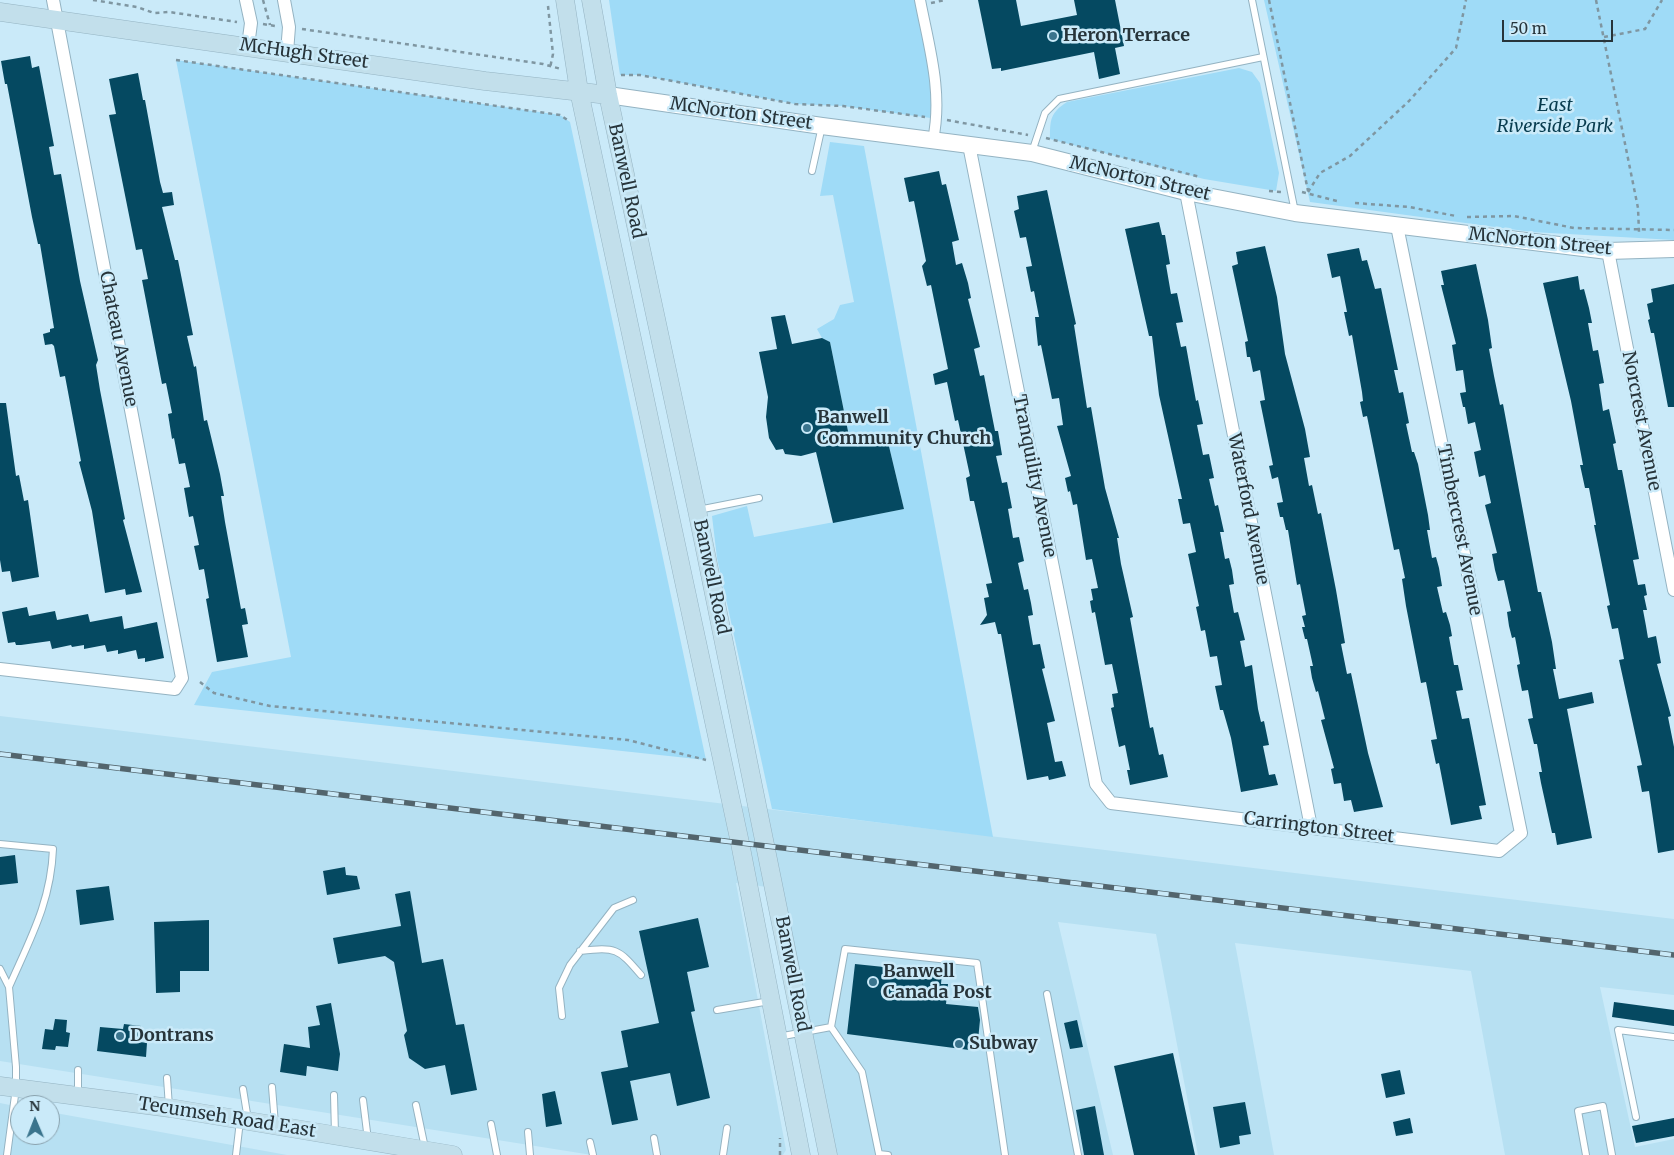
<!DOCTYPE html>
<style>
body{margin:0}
#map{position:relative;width:1674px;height:1155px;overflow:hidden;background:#caeaf9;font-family:Merriweather,serif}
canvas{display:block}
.north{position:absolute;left:10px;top:1095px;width:50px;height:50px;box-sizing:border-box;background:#caeaf9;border:1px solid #89a1ad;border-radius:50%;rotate:359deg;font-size:14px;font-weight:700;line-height:20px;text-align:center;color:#27343a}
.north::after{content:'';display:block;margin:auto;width:18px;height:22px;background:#3a748d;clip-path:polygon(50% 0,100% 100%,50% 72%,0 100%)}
.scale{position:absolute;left:1502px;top:20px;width:111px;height:22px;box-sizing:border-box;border:2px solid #27343a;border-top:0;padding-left:6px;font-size:15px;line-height:18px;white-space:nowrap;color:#27343a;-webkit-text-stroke:4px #caeaf9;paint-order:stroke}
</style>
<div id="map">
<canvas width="1674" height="1155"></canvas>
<div class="north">N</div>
<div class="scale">50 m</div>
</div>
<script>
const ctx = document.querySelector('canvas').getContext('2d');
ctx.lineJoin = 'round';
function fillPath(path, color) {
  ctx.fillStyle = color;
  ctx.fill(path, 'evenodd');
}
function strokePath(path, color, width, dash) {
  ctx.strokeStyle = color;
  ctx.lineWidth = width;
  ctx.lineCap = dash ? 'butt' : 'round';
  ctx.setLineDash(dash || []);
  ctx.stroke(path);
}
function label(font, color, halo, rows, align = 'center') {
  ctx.font = font + ' Merriweather,serif';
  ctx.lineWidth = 5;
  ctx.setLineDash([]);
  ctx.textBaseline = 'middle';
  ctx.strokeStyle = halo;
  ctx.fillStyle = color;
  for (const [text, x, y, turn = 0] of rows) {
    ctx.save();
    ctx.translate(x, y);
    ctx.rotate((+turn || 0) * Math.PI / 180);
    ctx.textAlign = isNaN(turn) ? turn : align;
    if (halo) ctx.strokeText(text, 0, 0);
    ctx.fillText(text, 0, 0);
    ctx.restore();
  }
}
const built = new Path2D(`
 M0,716L1674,919V995L1600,987L1635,1147L1674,1139V1155H1505L1471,971L1235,943L1274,1155H1198L1156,934L1058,922L1113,1155H836L783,889L736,883L786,1150L783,1155H592L0,1061Z
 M0,1103L20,1107V1135H50V1112L287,1155H0Z`);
const green = new Path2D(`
 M609,0H920L938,119L843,106L795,104L640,75H620Z
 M1264,0H1674V240L1532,232L1310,202Z
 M176,60L560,115L570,122L706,760L194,705L212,672L291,657Z
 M1239,68L1252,72L1260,83L1279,173L1276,191L1204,179L1050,139C1050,120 1050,113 1067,102Z
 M830,142L864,146L993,837L772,809L717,558L712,516L747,506L754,537L904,509L887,438L851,446L830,342L822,338L817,329L834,319L840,305L854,302L833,195L820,196Z`);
const building = new Path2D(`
 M978,0H1016L1021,26L1077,15L1074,0H1115L1124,46L1115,48L1120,74L1099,79L1094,52L1001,71V68L992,69Z
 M30,56L32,68L39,66L54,146L49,147L54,175L61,174L80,281L98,360L96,365L100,390L125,519L123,520L142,592L126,595L125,589L105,593L92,511L79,462L81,461L65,376L60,377L54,346L52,344L45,345L43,334L50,332V329L54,328L40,244H38L32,217L7,84H5L1,61Z
 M138,73L143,100H145L160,182L163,193L172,192L174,205L162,207L175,260H178L193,335L187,336L194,367L196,366L204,421L207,420L220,474L224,496H221L225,522L241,609L245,608L248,624L242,625L248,657L217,662L206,599L209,598L204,569L199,570L194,546L199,545L193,516L189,517L184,488L190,487L185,463L179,464L174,438L172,439L168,414L172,413L166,383L162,384L142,280L148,279L142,249L136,250L109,115L116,114L109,79Z
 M939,171L942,185L946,184L959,240L952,242L956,265L962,263L968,283L971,298L968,299L980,347L974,349L980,376L984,375L995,431H998L1002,455L996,456L1002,483L1007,482L1012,508L1008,509L1013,538L1019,537L1024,561L1018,563L1024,590L1028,589L1031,603L1033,615L1028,616L1033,645L1040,644L1045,668L1042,669L1055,721L1047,723L1055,762L1062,761L1066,776L1049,780L1048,776L1027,780L1001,634H998L995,622L980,625L987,615L984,598L989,597L986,584L992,583L974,501H970L966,478L970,476L958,420L955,421L947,382L935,385L933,374L948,369L931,285L927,286L922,266L926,261L914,201L909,202L904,178Z
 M1047,190L1076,324L1074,325L1087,408L1091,407L1105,488L1119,538H1117L1121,564L1133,617L1130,618L1150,728L1153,727L1159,755L1163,754L1168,777L1130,785L1127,770H1130L1125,745L1119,747L1111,708L1114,707L1112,694L1118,693L1112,664L1105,665L1095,612L1092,613L1090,601L1093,600L1091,589L1098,588L1092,559L1086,560L1077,504L1073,505L1070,491L1068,492L1065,478L1071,476L1057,426L1063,425L1061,411L1059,398L1052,399L1041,345L1038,346L1035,317H1039L1034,291L1031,292L1026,267L1032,266L1026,237L1020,238L1014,211L1019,209L1017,196Z
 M1159,222L1162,235H1165L1170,264L1166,265L1171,294L1177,293L1183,322L1176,323L1181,347L1186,346L1196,401L1198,400L1203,424L1197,425L1203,455L1209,454L1214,478L1209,479L1215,506L1218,505L1224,532H1220L1225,559L1229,558L1232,570L1234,584L1229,585L1234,613L1238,612L1245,640L1240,641L1245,667L1252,665L1258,709L1261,722L1264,721L1269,745L1263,746L1269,775L1275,774L1278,785L1241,792L1231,738L1223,710H1220L1215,686L1222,685L1217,656L1210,657L1205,630L1201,631L1196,607L1199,606L1188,554L1196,552L1190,523L1183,524L1178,499H1182L1159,395L1152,336H1149L1125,229Z
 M1265,246L1277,297L1285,354L1305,429L1310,457L1304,458L1309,486L1312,485L1318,514L1321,513L1336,590L1345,643L1341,644L1347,674L1351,673L1368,753L1383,807L1354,812L1351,800L1344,801L1341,783L1334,784L1331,769L1334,768L1321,720L1325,719L1318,691L1316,692L1312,678L1310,666H1313L1307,639H1305L1302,627H1305L1302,616L1306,615L1300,584L1297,585L1288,530H1286L1283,517H1280L1277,503L1283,502L1278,477L1272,479L1269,466L1273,465L1260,401L1265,400L1260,370L1253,372L1250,357H1247L1245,342L1248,341L1232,266L1238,264L1236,252Z
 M1359,248L1362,261L1367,260L1375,289L1381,288L1398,370H1394L1399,393L1403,392L1409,423L1406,424L1412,452H1414L1418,464L1428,515L1430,530H1427L1432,558L1436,557L1439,568L1442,586L1437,587L1443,613L1446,612L1450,625L1452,636L1449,637L1454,665H1458L1463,690L1456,691L1462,719L1469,718L1486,805L1479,806L1482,819L1451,825L1439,763L1436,764L1431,740L1437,739L1426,682L1421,683L1406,606L1402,579L1405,578L1399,549L1394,550L1367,416L1363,417L1360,402L1363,401L1362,392L1352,335L1349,336L1344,312H1347L1340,276L1332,278L1327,254Z
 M1476,264L1488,320L1492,348L1489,349L1494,376L1500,405L1503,404L1538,592H1541L1552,642L1556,669H1553L1559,699L1592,692L1594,703L1567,709L1592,838L1557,845L1555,833H1552L1541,783L1539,772H1542L1537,744H1534L1528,719L1533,718L1528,690L1522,691L1519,676L1517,665L1520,664L1515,637L1512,638L1509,626L1507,612L1511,611L1504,580L1498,581L1495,570L1492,554L1497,553L1485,505L1491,503L1485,475L1479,477L1474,452L1481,450L1475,422L1468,424L1465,407H1463L1460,393L1466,392L1463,370L1456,371L1452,345L1456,344L1441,285H1444L1441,271Z
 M1578,276L1580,290L1584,289L1589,308L1592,323H1588L1593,351L1598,350L1604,383L1599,384L1603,411L1609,409L1616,443L1613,444L1618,470H1622L1639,559L1633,560L1638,585L1645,584L1647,595L1644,596L1647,610H1643L1646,626L1648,638L1656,636L1661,663L1657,664L1671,716L1668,717L1674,747V850L1658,853L1649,791L1642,792L1637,766L1642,765L1619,660L1624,659L1618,628L1612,629L1607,606L1610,605L1594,525H1596L1589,488H1585L1580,465H1583L1571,401L1543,283Z
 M1674,284V407H1668L1654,333H1651L1648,320L1650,319L1647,304L1653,302L1651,289Z
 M785,315L792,344L822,338L830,342L851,446L887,438L904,509L833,523L816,452L801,456L785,454L783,449L776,450L769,438L766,417L768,397L759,352L777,349L771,317Z
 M0,403H6L16,476L19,475L24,501L28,500L39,577L12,582L10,571L2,572L0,560Z
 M27,607L29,616L55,611L57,620L88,614L90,622L122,616L124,629L157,622L164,658L145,662V658L138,659L136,650L118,654V650L107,652L105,645L84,649V645L72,647L71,645L52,649L50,641L21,645H16L15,642L8,643L2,612Z
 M15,855L18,883L0,885V857Z
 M345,867L346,875L357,876L360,889L327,895L323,871Z
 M109,886L114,920L80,925L76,890Z
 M410,891L422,963L443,959L456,1025L464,1024L477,1090L451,1095L445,1065L425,1069L409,1058L404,1035L407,1031L394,962L385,956L338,964L333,938L401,926L395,894Z
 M698,918L709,967L687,972L695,1011L691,1012L710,1098L677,1106L670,1073L630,1081L638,1120L612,1125L601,1072L628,1067L621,1031L659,1023L639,931Z
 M209,920V971H180V992L156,993L154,922Z
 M855,964L942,973L941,984H948L946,1004L978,1007L980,1020L977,1051L847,1034Z
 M1614,1002L1674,1010V1026L1612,1017Z
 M331,1003L340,1054L338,1071L307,1066L306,1076L280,1072L284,1044L310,1048L308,1027L320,1025L316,1006Z
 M55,1019L67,1020L66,1032L70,1033L68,1047L56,1046L55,1050L42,1049L45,1029L53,1030Z
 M1077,1020L1083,1047L1070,1049L1064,1023Z
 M124,1024L141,1026L140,1042L147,1043L146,1057L97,1051L100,1027L123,1029Z
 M1173,1053L1195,1155H1134L1114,1066Z
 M1400,1070L1405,1094L1386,1098L1381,1074Z
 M555,1091L562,1124L546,1127L542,1094Z
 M1245,1102L1251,1134L1239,1136L1240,1144L1220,1148L1213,1107Z
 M1095,1106L1104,1155H1084L1076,1110Z
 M1410,1118L1413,1133L1396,1136L1393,1122Z
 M1674,1118V1136L1636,1143L1632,1126Z`);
const path = new Path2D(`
 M93,0L137,7L154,13L169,12L237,22
 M263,0L270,25
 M1269,0L1308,191
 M1596,0L1638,208L1639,232
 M931,3L945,0
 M548,6L553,54L550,68
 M263,24L275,26
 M302,29L543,64L561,69
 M1604,37L1645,29L1662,0
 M176,60L560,115L569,121
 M621,75H640L795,104L843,106L925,117
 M947,120L1028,135
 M1046,138L1200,177
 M1269,191L1281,192
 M1302,192L1337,201
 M1308,192L1320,173L1350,156L1409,101L1456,48L1466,0
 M1355,203L1409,207L1456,216
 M1467,217L1514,216L1574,228L1674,230
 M200,682L214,693L270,706L628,740L706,760
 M780,1155V1138`);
const service = new Path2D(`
 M1252,0L1295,212
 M1032,152L1045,113L1059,99L1263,57
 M812,171L822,126
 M698,510L759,498
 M0,844L53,849C51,902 30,939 9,987
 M580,951C616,947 618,948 641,975
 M0,969L9,987L16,1067V1088L7,1155
 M1047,994L1078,1155
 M717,1010L770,1001
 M562,1016L559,988L570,965L614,908L633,900
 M831,1027L845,949L977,963L1005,1155
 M778,1037L831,1027L862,1072L879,1154L888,1155
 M167,1078L169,1107
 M272,1087L275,1124
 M243,1089L248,1120
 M78,1095V1070
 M334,1095L335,1134
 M363,1100L368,1140
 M416,1105L425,1148
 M1636,1117L1618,1030L1674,1037
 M491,1124L497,1155
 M528,1132L530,1155
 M654,1138L657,1155
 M590,1142L593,1155
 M236,1155L240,1121
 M723,1155L727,1128
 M1586,1155L1578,1111L1603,1106L1612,1155`);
const pedestrian = new Path2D(`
 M920,0C929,47 943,92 933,140`);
const minor = new Path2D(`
 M246,0L251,23L248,46
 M284,0L289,27L287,52
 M969,145L1096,784L1111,803L1499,851L1521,833L1397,226
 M1186,192L1311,827
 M1608,251L1674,590
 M0,669L175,689L182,678L53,0`);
const tertiary = new Path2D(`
 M608,95L822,126L1032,153L1186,192L1295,213L1608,251L1674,249`);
const secondary = new Path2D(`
 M565,0L579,91L740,843L801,1155
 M591,0L608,95L697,510L828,1155
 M0,12L485,81L608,95
 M0,1086L170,1108L453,1155`);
const rail = new Path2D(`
 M0,754L1674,955`);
const markers = [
 [1053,36,5,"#3a748d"],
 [807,428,5,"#3a748d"],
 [873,982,5,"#3a748d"],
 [120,1036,5,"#3a748d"],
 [959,1044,5,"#3a748d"]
];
const poiNames = [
 ["Heron Terrace",1063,36],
 ["Banwell",817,418],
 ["Community Church",817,439],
 ["Banwell",883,972],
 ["Canada Post",883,993],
 ["Dontrans",130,1036],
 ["Subway",969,1044]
];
const streetNames = [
 ["McHugh Street",304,54,8],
 ["McNorton Street",741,114,8],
 ["McNorton Street",1140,179,13],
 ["Banwell Road",626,181,78],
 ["McNorton Street",1540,242,6],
 ["Chateau Avenue",118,339,79],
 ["Norcrest Avenue",1641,421,79],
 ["Tranquility Avenue",1034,476,79],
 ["Waterford Avenue",1248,509,79],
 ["Timbercrest Avenue",1459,530,79],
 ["Banwell Road",711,577,78],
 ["Carrington Street",1319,828,7],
 ["Banwell Road",792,974,79],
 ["Tecumseh Road East",227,1118,9]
];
const parkNames = [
 ["East",1555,106],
 ["Riverside Park",1555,127]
];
fillPath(built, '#b7e0f2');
fillPath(green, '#9fdbf7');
fillPath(building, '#054961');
strokePath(service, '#94b3c2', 8);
strokePath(pedestrian, '#94b3c2', 12);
strokePath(minor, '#94b3c2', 14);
strokePath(tertiary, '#94b3c2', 18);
strokePath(secondary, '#94b3c2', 19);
strokePath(path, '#7f96a1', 2.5, [4, 4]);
strokePath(service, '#fff', 6);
strokePath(pedestrian, '#fff', 10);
strokePath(minor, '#fff', 12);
strokePath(tertiary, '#fff', 16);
strokePath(secondary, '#c2dfeb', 18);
strokePath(rail, '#53656d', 5.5);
strokePath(rail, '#caeaf9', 4, [11]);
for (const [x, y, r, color] of markers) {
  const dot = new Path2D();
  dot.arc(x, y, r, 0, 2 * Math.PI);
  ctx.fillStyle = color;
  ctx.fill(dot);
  strokePath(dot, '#caeaf9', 2);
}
label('bold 18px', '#27343a', '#caeaf9', poiNames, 'left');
label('18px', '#27343a', '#caeaf9', streetNames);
label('italic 18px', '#083c4f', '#caeaf9', parkNames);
</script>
